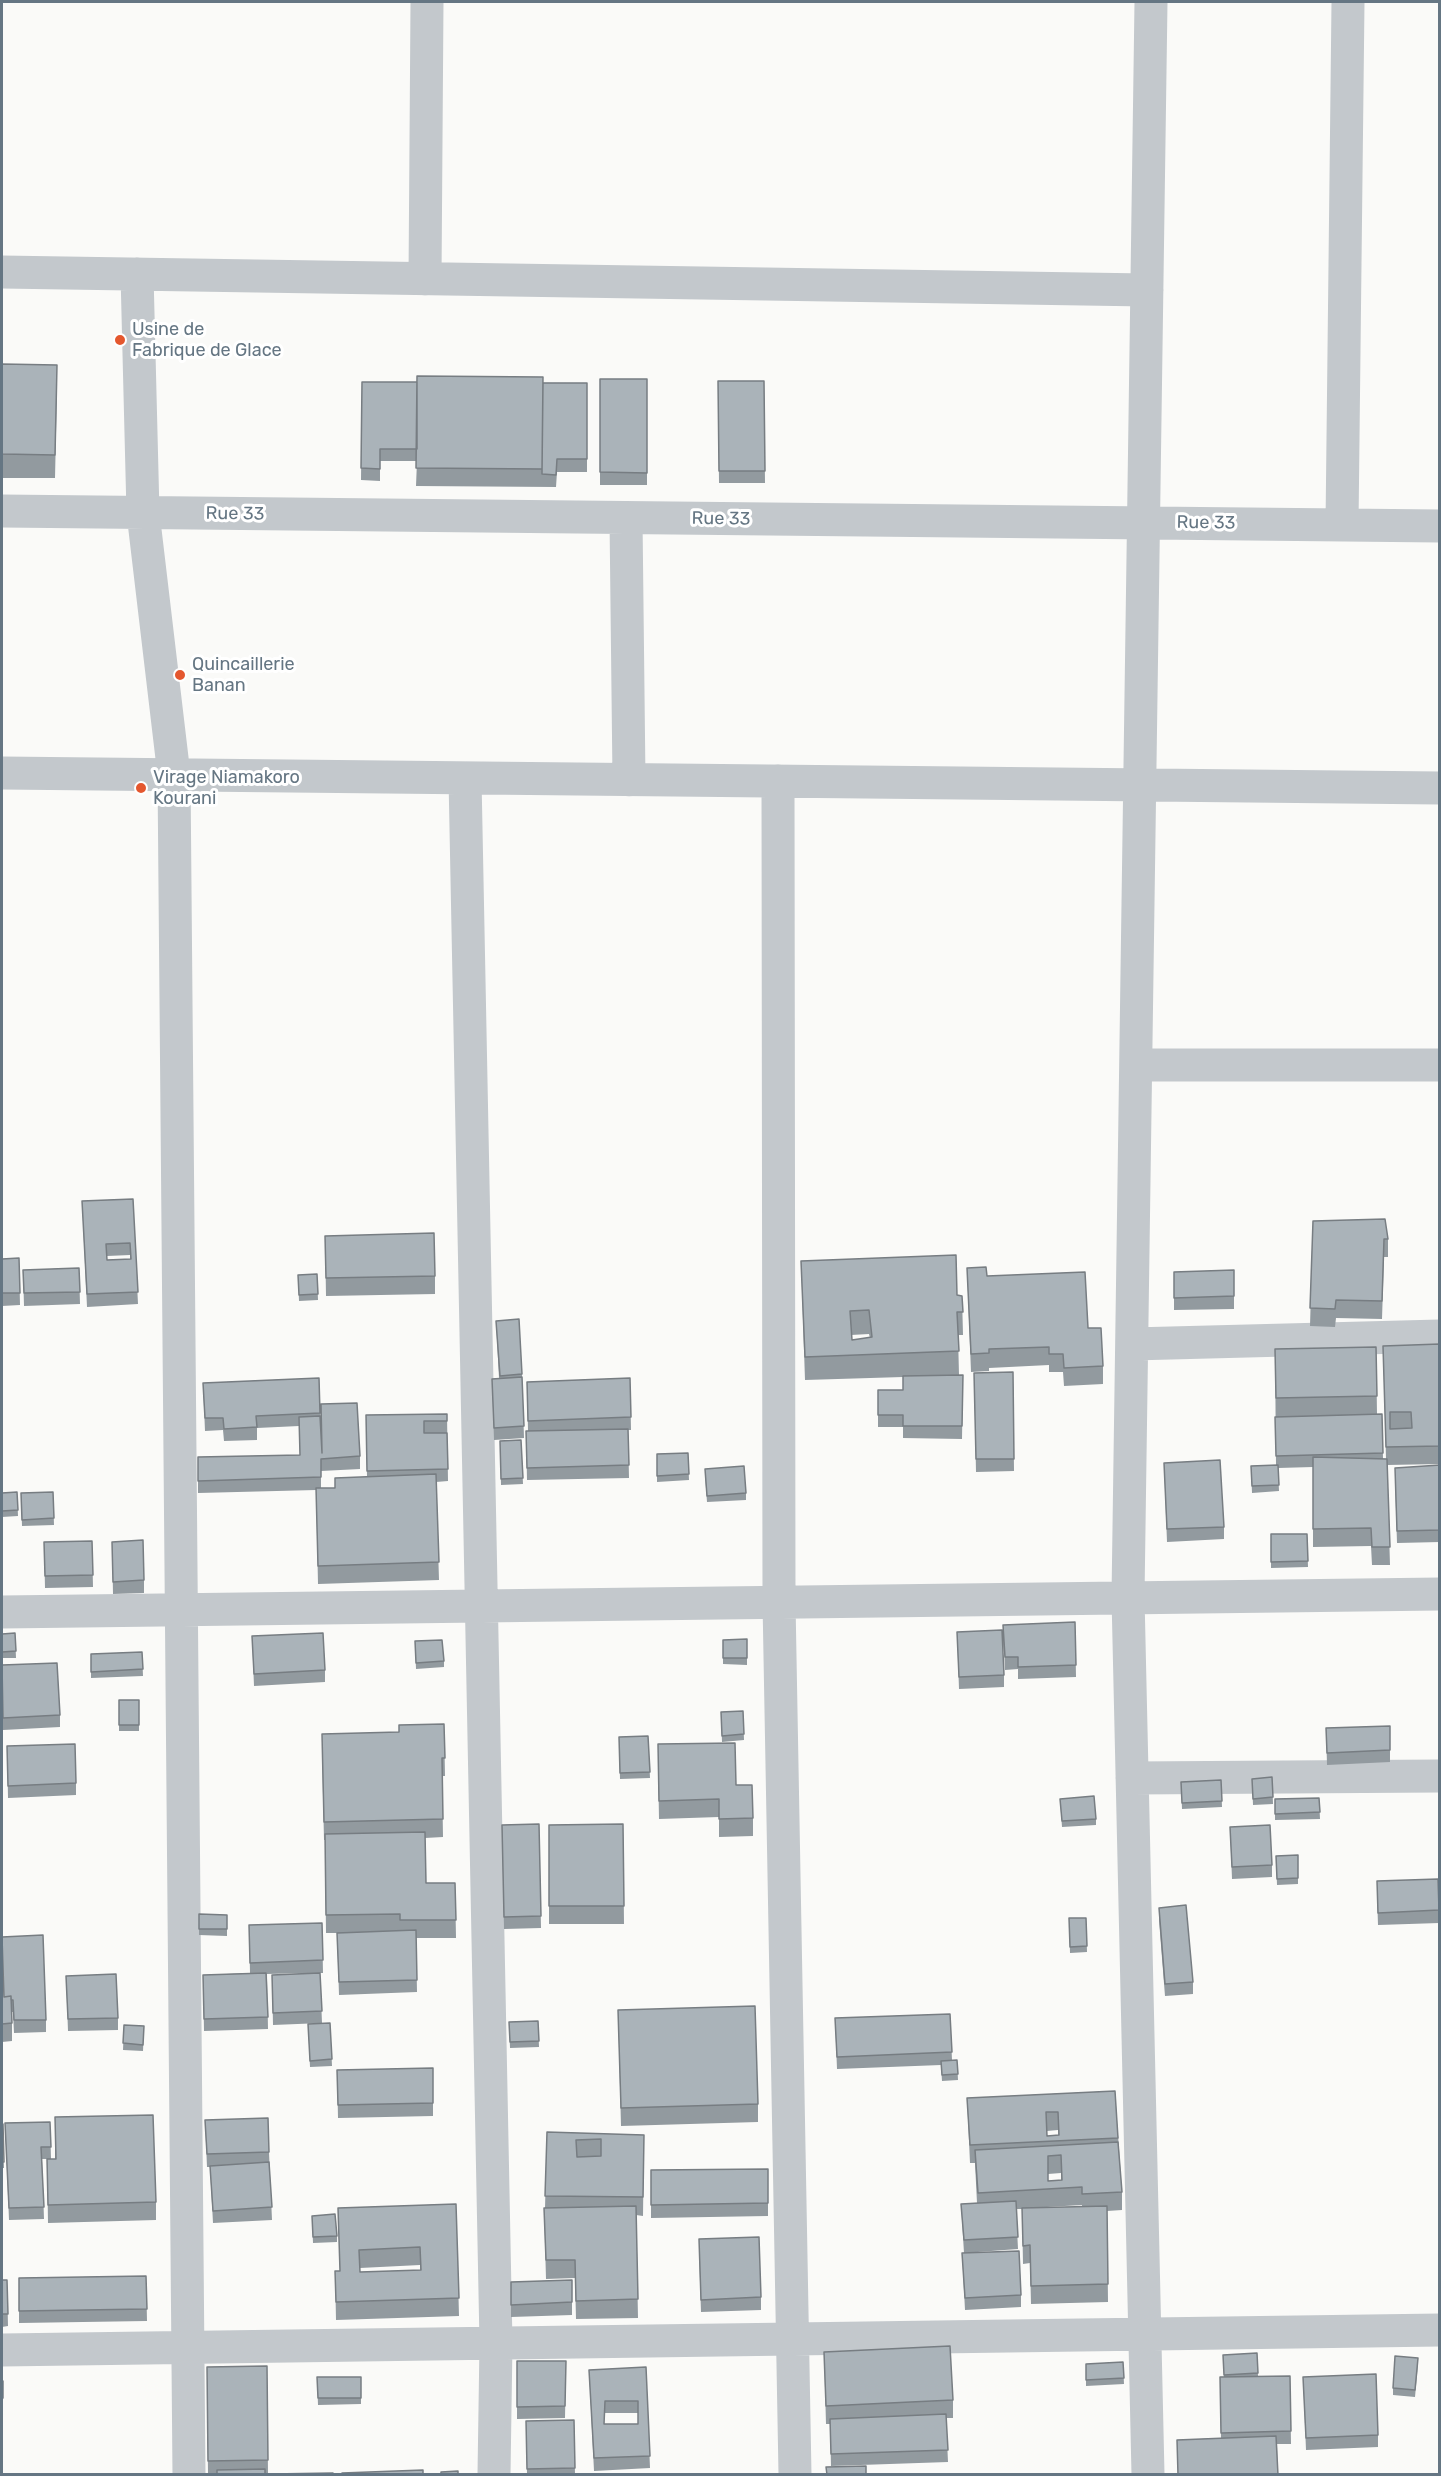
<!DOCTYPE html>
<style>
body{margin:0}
#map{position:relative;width:1441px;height:2476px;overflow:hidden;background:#fafaf8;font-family:Rubik,sans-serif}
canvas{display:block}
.frame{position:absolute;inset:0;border:3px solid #657683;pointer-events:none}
</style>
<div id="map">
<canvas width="1441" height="2476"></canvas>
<div class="frame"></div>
</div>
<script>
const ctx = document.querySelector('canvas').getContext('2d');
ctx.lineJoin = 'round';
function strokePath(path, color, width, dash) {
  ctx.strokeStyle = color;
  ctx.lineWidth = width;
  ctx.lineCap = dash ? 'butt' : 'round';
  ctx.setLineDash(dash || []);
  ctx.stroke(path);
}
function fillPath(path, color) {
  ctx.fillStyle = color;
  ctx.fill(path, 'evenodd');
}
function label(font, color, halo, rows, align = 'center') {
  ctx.font = font + ' Rubik,sans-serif';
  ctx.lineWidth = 6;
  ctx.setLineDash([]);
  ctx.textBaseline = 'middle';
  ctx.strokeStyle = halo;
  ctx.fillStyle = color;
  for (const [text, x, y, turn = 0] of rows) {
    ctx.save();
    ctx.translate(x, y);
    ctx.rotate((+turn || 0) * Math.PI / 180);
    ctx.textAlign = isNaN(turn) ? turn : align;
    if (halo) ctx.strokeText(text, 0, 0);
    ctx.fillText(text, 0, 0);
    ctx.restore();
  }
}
const minor = new Path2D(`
 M2,272L1147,290
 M137,274L143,513L174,775L189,2474
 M425,279L427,2
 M2,511L1440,526
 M626,518L629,780
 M1342,525L1348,2
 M2,773L1440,788
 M465,778L496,2343L494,2474
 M778,781L779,1602L795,2474
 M1136,1065H1440
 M1132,1344L1440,1336
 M2,1612L1440,1594
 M1132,1778L1440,1776
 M2,2350L1440,2330
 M1148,2474L1128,1597L1151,2`);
const wall = new Path2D(`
 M2,364L57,389L55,478H2Z
 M600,379H647V485H600Z
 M718,381H764L765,483H719Z
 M362,382L587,383V472H557L556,487L416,486L417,461H380V481L361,480Z
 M133,1199L138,1304L87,1307L82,1201ZM130,1255V1259L107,1260V1256Z
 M1313,1221L1388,1239V1257H1384L1382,1319L1336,1318L1335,1327L1310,1326Z
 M325,1236L435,1276V1294L326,1296Z
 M19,1258L20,1305L2,1306V1259Z
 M801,1261L957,1295L962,1296L963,1335H958L959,1375H963L962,1439L903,1438V1427H878V1390H903V1377L805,1380ZM869,1334L870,1338L852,1340L851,1335Z
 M79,1268L80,1304L24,1306L23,1270Z
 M967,1268L987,1276L1088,1328L1103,1366V1384L1064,1386L1063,1372H1049V1365L989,1368V1371L971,1372Z
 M1234,1270V1309L1174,1310V1272Z
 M317,1274L318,1300L299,1301L298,1275Z
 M496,1321L522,1374L524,1438L494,1440L492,1379L499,1378Z
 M1440,1344V1464L1387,1465L1390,1565H1372L1371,1546L1313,1547V1467L1278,1468L1279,1491L1252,1493L1251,1466L1276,1465L1275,1349L1376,1347L1377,1414H1382L1383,1459H1386L1383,1346Z
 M1013,1372L1014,1471L976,1472L974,1373Z
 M319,1378L322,1449L360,1456V1469L321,1471V1488H335L367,1477L366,1415L447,1414L448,1481L436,1482L439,1580L318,1584L316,1490L198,1493V1457L300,1455L299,1426L257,1428V1440L224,1441L223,1430L205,1431L203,1383Z
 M630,1378L631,1430H628L629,1478L527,1480L526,1431H528L527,1382Z
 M521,1440L523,1484L501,1485L500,1441Z
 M688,1453L689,1480L657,1482V1454Z
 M1164,1463L1224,1527V1539L1167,1542Z
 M1440,1465V1542L1397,1543L1395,1480Z
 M705,1475L746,1493V1500L707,1502Z
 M17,1492L18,1516L2,1517V1493Z
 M53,1492L54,1525L22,1526L21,1493Z
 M1271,1534H1307L1308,1567L1271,1568Z
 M92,1541L93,1587L45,1588L44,1542Z
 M112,1542L144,1580V1593L113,1594Z
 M1075,1622L1076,1677L1018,1679V1669L1005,1670L1003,1625Z
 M957,1632L1004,1675V1687L959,1689Z
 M15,1633L16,1658H2V1634Z
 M252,1636L325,1670V1682L254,1686Z
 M747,1639V1665L723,1664V1640Z
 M415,1641L444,1661V1667L416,1669Z
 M142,1652L143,1676L91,1678V1654Z
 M2,1665L60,1715V1727L3,1730L2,1695Z
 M119,1700H139V1731H119Z
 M743,1711L744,1740L722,1742L721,1712Z
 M444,1724L445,1776H442L443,1837L425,1838L426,1883H455L456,1938H416L417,1992L339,1995L337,1933H326L325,1840H324L322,1752L399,1732Z
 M1390,1726V1762L1327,1765L1326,1728Z
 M648,1736L650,1778L620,1779L619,1737Z
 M7,1746L76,1783V1795L8,1798Z
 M658,1763L736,1785L753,1818V1836L719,1837V1817L659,1819Z
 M1272,1777L1273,1804L1253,1805L1252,1779Z
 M1221,1780L1222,1807L1182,1809L1181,1782Z
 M1319,1798L1320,1819L1275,1820V1799Z
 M1060,1799L1096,1819V1825L1062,1827Z
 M539,1824L541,1928L504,1929L502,1825Z
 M623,1824L624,1924H549V1825Z
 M1230,1827L1272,1865V1877L1232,1879Z
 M1298,1855V1884L1277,1885L1276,1856Z
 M1377,1894L1439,1910V1923L1378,1925Z
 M1159,1908L1193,1982V1994L1165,1996L1159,1920Z
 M199,1914L227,1915V1936L199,1935Z
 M1069,1918H1086L1087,1952L1070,1953Z
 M322,1923L323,1973H320L322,2023L273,2025L272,1975L309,1973L267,1974L268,2029L204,2031L203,1975L250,1973L249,1925Z
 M2,1947L4,1997L2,1949L46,2020V2032L14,2033L13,2012H12V2041L2,2042Z
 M66,1976L118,2018V2030L68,2031Z
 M618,2010L758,2104V2122L621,2126Z
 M950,2014L952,2060H957L958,2080L942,2081L941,2065L837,2069L835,2018Z
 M538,2021L539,2047L510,2048L509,2022Z
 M330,2023L332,2066L310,2067L308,2024Z
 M124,2025L144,2026L143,2051L123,2050Z
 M433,2068V2116L338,2118L337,2070Z
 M1115,2091L1122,2192V2210L1107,2211L1108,2302L1031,2304L1030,2263L1023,2264L1022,2209H1016L1018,2249L964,2253L961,2204L977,2203L975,2163H970L967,2098ZM1058,2130V2136H1047V2131ZM1061,2173V2180L1048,2181V2174ZM1082,2205V2207H1047Z
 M55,2117L156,2202V2220L48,2223L47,2159H55Z
 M205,2120L269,2152L272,2220L213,2223L210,2167H207Z
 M50,2122L51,2159H42L44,2219L9,2220L5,2123Z
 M2,2124H3L4,2168H2Z
 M547,2132L644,2135L643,2216L636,2215L638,2318L576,2319L575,2278L546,2279L544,2208H545Z
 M768,2169V2216L651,2218V2170Z
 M456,2204L459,2316L336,2320L335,2271H340L338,2208ZM420,2265V2270L360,2272V2268Z
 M312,2216L337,2236V2242L313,2243Z
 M699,2252L761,2297V2310L701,2312Z
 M962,2253L1021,2295V2307L965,2310Z
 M146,2276L147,2321L19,2323V2278Z
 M2,2280H7L8,2326L2,2327Z
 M572,2280V2315L511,2317V2282Z
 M824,2352L953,2400V2418H946L948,2462L831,2466L830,2424H826Z
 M1257,2353L1258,2376H1290L1291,2444H1277L1278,2475H1178L1177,2440L1221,2438L1220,2377H1224L1223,2355Z
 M517,2361H566L565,2418L517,2419Z
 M1123,2362L1124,2384L1086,2386V2364Z
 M1418,2364L1415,2397L1393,2395V2388Z
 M267,2366L268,2475H208L207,2367Z
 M646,2367L650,2468L594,2471L589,2370ZM605,2413H638V2424H604Z
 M317,2377H361V2404L318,2405Z
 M1303,2377L1378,2435V2447L1306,2450Z
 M574,2420L575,2475H527L526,2421Z`);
const building = new Path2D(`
 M2,364L57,365L55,455L2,454Z
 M417,376L543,377L542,469L416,468Z
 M600,379H647V473L600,472Z
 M718,381H764L765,471H719Z
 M362,382H417V449H380V469L361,468Z
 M543,383H587V459H557L556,475L542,474Z
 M133,1199L138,1292L87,1294L82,1201ZM130,1243L131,1259L107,1260L106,1244Z
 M1385,1219L1388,1239H1384L1382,1301L1336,1300L1335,1309L1310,1308L1313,1221Z
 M434,1233L435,1276L326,1278L325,1236Z
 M956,1255L957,1295L962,1296L963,1312H957L959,1351L805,1357L801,1261ZM869,1310L872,1337L852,1340L850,1311Z
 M19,1258L20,1293H2V1259Z
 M986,1267L987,1276L1085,1272L1088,1328H1101L1103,1366L1064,1368L1063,1354H1049V1347L989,1349V1353L971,1354L967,1268Z
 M79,1268L80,1292L24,1293L23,1270Z
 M1234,1270V1296L1174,1298V1272Z
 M317,1274L318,1294L299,1295L298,1275Z
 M519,1319L522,1374L500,1376L496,1321Z
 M1440,1344V1446L1386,1447L1383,1346ZM1390,1412H1411L1412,1428L1390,1429Z
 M1376,1347L1377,1396L1276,1398L1275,1349Z
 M1013,1372L1014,1459H976L974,1373Z
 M963,1375L962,1426H903V1415H878V1390H903V1376Z
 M522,1377L524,1426L494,1428L492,1379Z
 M319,1378L320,1413L256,1416L257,1427L224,1429L223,1418H205L203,1383Z
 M630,1378L631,1417L528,1421L527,1382Z
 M357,1403L360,1456L321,1459V1477L198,1481V1457L300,1455L299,1417L320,1416L322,1453L321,1404Z
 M447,1414V1421H424V1433H447L448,1469L367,1471L366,1415Z
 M1382,1414L1383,1453L1276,1456L1275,1417Z
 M628,1429L629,1465L527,1468L526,1431Z
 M521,1440L523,1478L501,1479L500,1441Z
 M688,1453L689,1474L657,1476V1454Z
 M1313,1457L1387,1459L1390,1547H1372L1371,1528L1313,1529Z
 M1220,1460L1224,1527L1167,1529L1164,1463Z
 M1278,1465L1279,1485L1252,1486L1251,1466Z
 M1440,1465V1530L1397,1531L1395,1468Z
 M744,1466L746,1493L707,1496L705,1469Z
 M436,1474L439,1562L318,1566L316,1488H335V1478Z
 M17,1492L18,1510L2,1511V1493Z
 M53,1492L54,1518L22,1520L21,1493Z
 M1271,1534H1307L1308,1561L1271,1562Z
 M143,1540L144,1580L113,1582L112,1542Z
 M92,1541L93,1575L45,1576L44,1542Z
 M1075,1622L1076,1665L1018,1667V1657H1005L1003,1625Z
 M1002,1630L1004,1675L959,1677L957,1632Z
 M15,1633L16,1651L2,1652V1634Z
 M323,1633L325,1670L254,1674L252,1636Z
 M747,1639V1658H723V1640Z
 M442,1640L444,1661L416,1663L415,1641Z
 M142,1652L143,1669L91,1672V1654Z
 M57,1663L60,1715L3,1718L2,1665Z
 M119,1700H139V1725H119Z
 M743,1711L744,1734L722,1736L721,1712Z
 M444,1724L445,1758H442L443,1819L324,1822L322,1734L399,1732V1725Z
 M1390,1726V1750L1327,1753L1326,1728Z
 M648,1736L650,1772L620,1773L619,1737Z
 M735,1743L736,1785H752L753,1818L719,1819V1799L659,1801L658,1744Z
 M75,1744L76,1783L8,1786L7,1746Z
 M1272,1777L1273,1797L1253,1799L1252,1779Z
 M1221,1780L1222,1801L1182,1803L1181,1782Z
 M1094,1796L1096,1819L1062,1821L1060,1799Z
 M1319,1798L1320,1812L1275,1814V1799Z
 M539,1824L541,1916L504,1917L502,1825Z
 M623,1824L624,1906H549V1825Z
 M1270,1825L1272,1865L1232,1867L1230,1827Z
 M425,1832L426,1883H455L456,1920H400V1914L326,1915L325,1834Z
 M1298,1855V1878L1277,1879L1276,1856Z
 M1438,1879L1439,1910L1378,1913L1377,1881Z
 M1186,1905L1193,1982L1165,1984L1159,1908Z
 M199,1914L227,1915V1929H199Z
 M1069,1918H1086L1087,1946L1070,1947Z
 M322,1923L323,1960L250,1963L249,1925Z
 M416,1930L417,1980L339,1982L337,1933Z
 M43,1935L46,2020H14L13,2000H11V1996L4,1997L2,1937Z
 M2,1947L4,1997L11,1996L12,2023L2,2024Z
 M266,1973L268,2017L204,2019L203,1975Z
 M320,1973L322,2011L273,2013L272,1975Z
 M116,1974L118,2018L68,2019L66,1976Z
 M755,2006L758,2104L621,2108L618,2010Z
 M950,2014L952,2052L837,2057L835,2018Z
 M538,2021L539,2041L510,2042L509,2022Z
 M330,2023L332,2059L310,2061L308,2024Z
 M124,2025L144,2026L143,2045L123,2043Z
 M957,2060L958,2074L942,2075L941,2061Z
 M433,2068V2103L338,2105L337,2070Z
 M1115,2091L1118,2138L970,2145L967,2098ZM1046,2112H1058L1059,2135L1047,2136Z
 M153,2115L156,2202L48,2205L47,2159H56L55,2117Z
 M268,2118L269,2152L207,2154L205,2120Z
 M50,2122L51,2147H41L44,2207L9,2208L5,2123Z
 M2,2124H3L4,2162H2Z
 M547,2132L644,2135L643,2197L545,2196ZM601,2139V2156L577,2157L576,2140Z
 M1118,2142L1122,2192L1082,2194V2187L978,2193L975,2150ZM1061,2155L1062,2180L1048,2181V2156Z
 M269,2162L272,2207L213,2211L210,2166Z
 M768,2169V2203L651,2205V2170Z
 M1016,2201L1018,2237L964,2240L961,2204Z
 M456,2204L459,2298L336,2302L335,2271H340L338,2208ZM420,2247L421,2270L360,2272L359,2250Z
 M636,2206L638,2299L576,2301L575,2260H546L544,2208Z
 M1107,2206L1108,2284L1031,2286L1030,2245L1023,2246L1022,2208Z
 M335,2214L337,2236L313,2237L312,2216Z
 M759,2237L761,2297L701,2300L699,2239Z
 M1019,2251L1021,2295L965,2298L962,2253Z
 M146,2276L147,2309L19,2311V2278Z
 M2,2280H7L8,2314H2Z
 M572,2280V2302L511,2305V2282Z
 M950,2346L953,2400L826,2406L824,2352Z
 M1257,2353L1258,2373L1224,2375L1223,2355Z
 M1395,2356L1418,2358L1415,2390L1393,2388Z
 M517,2361H566L565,2406L517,2407Z
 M1123,2362L1124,2378L1086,2380V2364Z
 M267,2366L268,2460L208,2461L207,2367Z
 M646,2367L650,2456L594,2458L589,2370ZM605,2401H638V2424H604Z
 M1376,2374L1378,2435L1306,2438L1303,2377Z
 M1290,2376L1291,2431L1221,2433L1220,2377Z
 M317,2377H361V2398H318Z
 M2,2381H3V2398L2,2399Z
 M946,2414L948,2450L831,2454L830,2419Z
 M574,2420L575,2468L527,2469L526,2421Z
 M1276,2436L1278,2475H1178L1177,2440Z
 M866,2466V2475H827L826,2467Z
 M265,2469V2475H217V2470Z
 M423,2470V2475H342V2473Z
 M458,2471V2475H441V2472Z
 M333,2473V2475L271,2474Z`);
const markers = [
 [120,340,6,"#e4572e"],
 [180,675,6,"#e4572e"],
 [141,788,6,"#e4572e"]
];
const poiNames = [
 ["Usine de",132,330],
 ["Fabrique de Glace",132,351],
 ["Quincaillerie",192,665],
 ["Banan",192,686],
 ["Virage Niamakoro",153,778],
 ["Kourani",153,799]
];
const streetNames = [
 ["Rue 33",235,514,1],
 ["Rue 33",721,519,1],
 ["Rue 33",1206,523,1]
];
strokePath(minor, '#c3c8cc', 33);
fillPath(wall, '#929a9f');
fillPath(building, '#aab3b9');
strokePath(building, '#777d82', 1.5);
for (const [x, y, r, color] of markers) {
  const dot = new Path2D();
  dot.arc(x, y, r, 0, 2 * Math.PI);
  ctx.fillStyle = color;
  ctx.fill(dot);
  strokePath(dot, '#fff', 2);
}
label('18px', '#657683', '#fff', poiNames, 'left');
label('18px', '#657683', '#fff', streetNames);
</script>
